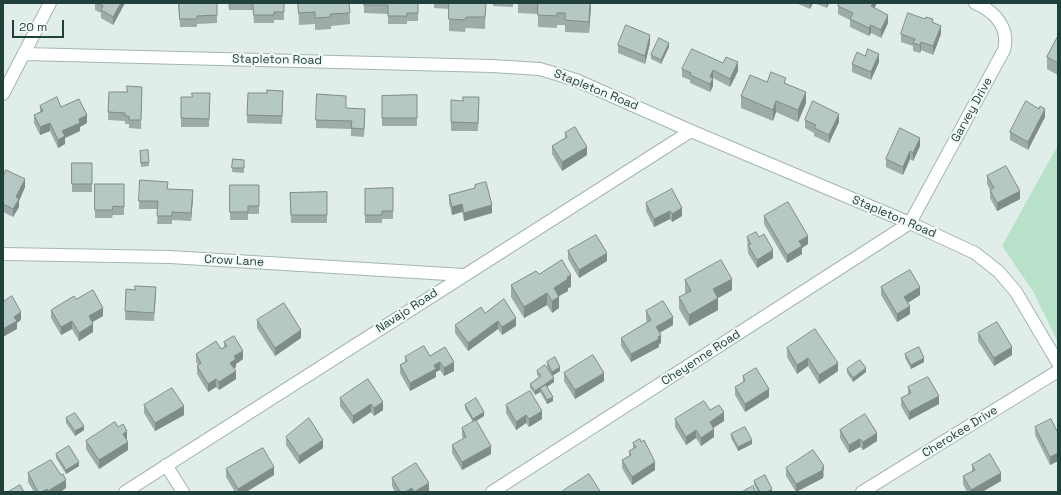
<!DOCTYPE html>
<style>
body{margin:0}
#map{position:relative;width:1061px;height:495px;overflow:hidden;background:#e1ede9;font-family:"Space Grotesk",sans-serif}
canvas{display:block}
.frame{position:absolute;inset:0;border:4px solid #1f403b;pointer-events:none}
.scale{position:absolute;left:12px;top:20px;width:52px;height:18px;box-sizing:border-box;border:2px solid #1f403b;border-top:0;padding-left:5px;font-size:12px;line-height:14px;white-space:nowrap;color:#1f403b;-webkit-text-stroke:3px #f2f9f6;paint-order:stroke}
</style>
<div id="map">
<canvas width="1061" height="495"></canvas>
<div class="frame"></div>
<div class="scale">20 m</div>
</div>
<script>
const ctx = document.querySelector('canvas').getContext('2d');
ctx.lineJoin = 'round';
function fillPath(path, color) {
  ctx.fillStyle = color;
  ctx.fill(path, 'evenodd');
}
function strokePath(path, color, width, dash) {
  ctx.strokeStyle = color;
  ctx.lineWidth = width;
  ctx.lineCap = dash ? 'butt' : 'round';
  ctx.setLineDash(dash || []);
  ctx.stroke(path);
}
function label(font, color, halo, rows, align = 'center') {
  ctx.font = font + ' "Space Grotesk",sans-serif';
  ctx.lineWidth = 4;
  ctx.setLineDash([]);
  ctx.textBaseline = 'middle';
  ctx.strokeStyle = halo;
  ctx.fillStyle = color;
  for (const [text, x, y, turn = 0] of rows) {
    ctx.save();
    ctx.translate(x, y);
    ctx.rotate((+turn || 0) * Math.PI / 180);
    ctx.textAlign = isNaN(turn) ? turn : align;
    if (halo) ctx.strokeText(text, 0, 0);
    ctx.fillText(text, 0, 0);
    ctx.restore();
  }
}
const green = new Path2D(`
 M1058,145V342L1033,291L1002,246Z`);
const minor = new Path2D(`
 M25,54L492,66L540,69L576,80L691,131L910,223L975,253L999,272L1016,292L1058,363
 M3,94L50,3
 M3,254L170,257L464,275
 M166,465L183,492
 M125,492L691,131
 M492,492L910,223L1004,50C1010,27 994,11 975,3`);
const tertiary = new Path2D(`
 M862,492L1058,371`);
const wall = new Path2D(`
 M95,3H125L113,25L101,18V13L95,10Z
 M178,3H217V23L197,24V27H180Z
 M228,3H284V20H274V23H254L253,10H229Z
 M298,3H349L350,24L331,26V29L315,30V24L299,25Z
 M364,3H418V21H407V24H388V14L364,13Z
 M434,3H486L485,29L466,28L465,32L449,31V9L434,8Z
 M493,3H513V7L493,6Z
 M518,3H591L589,33L565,32V25H557V28L538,27V14L518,13Z
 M796,3H813L810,9Z
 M814,3H829L827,8Z
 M840,3H877L874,8L888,23L881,38L871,33L869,36L850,27V20L838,14V6Z
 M933,23L941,34L933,55L921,50L920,53L913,51V46L901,42V34Z
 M1058,36V75L1047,69V57Z
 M650,43L645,64L618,53V45Z
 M669,47L661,64L651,59V55Z
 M879,62L871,80L852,72V64Z
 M682,69L738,71L730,87L713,78V86L710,92L690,83V80L682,77Z
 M767,82L786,83L806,103L798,122L776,112L773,121L741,108V96Z
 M142,87L141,129L129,128V124H125V121L108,120L109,92H127Z
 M210,93L209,127H181V97H192Z
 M417,95V126H382V96Z
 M283,99L282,124L247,123V115Z
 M451,100L479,105L478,131H451Z
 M40,106L61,107L87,123L80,127V131L65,138V144L58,148L50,131L40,135L34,123V115L40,112Z
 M346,108L365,117L364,137L351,136V129L316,128V120Z
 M1045,117L1028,150L1010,140V132Z
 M805,120L839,122L829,143L814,136V133L805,128Z
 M565,133L587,155L562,171L552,154V146L565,139Z
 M920,146L913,161L910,159L903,175L886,167V159Z
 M140,151L149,162V166L141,167Z
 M233,159L244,160V173L232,172Z
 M72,163H92V192H72Z
 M987,176L1020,199L997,211L990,198V190L987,184Z
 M3,177L25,187L19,201V207L13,217L3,212Z
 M95,184H124V215H113L112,218H95Z
 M230,185H259V214H248V220H230Z
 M475,185L492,213L464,221L462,212L452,215L449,203V195L475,188Z
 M393,188V219H382V223H365V189Z
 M168,189L193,198L191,221L172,220V224H157L158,209H139V201Z
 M327,192V223H291L290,193Z
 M646,203L682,208V216L672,222L670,219L654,227L646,211Z
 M764,216L808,244L802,248V254L787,263L764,224Z
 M747,237L773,258L757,268L748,253Z
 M568,251L607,261L579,278L568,259Z
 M539,274L571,287L568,288V291L559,296V308L552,313L547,305L524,318L511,297V285Z
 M685,280L732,290L718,298V310L689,326L679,309V297L686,294L685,292Z
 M881,287L920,295L908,303L910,314L897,322L881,295Z
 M126,289L156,295L154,321L125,320Z
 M76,299L103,316L92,322L93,332L79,341L72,329L61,335L51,318V310Z
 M646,311L673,325L659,333L661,343L659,344V347L631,362L621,346V338L647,322L646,320Z
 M485,313L516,326L502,335L498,329L468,351L455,333V325Z
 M257,320L301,338L275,356L257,328Z
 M978,333L1012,355L994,366L978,341Z
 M224,342L243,359L236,364V367L234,368L236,379L219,390L216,387L208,392L197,374V366L198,365L196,362V354L221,349L224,348Z
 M787,348L838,371L819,384L808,366L797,374L787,357Z
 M905,354L924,362L911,369L905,358Z
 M430,356L454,371L444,376L440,370L436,372V377L410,391L400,373V365L405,362V357Z
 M547,362L560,371L552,376L554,382L547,387L553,401L547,404L540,392L535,395L530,388V384L539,377L537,375V371H549L547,366Z
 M847,369L866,372L853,382L847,373Z
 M564,373L604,381L575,399L564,381Z
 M743,376L769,397L745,412L735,395V387L743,382Z
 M908,387L939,404L909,420L901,406V398L908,394Z
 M340,398L383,402V410L374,416L371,412L353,424L340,406Z
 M144,405L184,415L155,431L144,413Z
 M465,405L484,416L476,421L491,454L462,470L452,453V445L463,439L462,436V428L473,422L465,409Z
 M506,405L542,419L529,427L526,423L516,430L506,413Z
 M710,410L724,421L713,428L714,437L701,446L696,438L686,445L675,427V419Z
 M66,418L84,430L75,436L66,423Z
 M118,427L127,439L126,440L128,450L99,469L86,449V441Z
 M1035,427L1058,433V461L1050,465L1035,435Z
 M840,430L877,441L863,450L860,447L849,453L840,438Z
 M731,434L752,444L738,451L731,438Z
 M286,437L323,448L299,464L286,445Z
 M633,443L655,470L632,485L622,468V460L629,456V451L633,449Z
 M56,454L79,466L66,474L56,458Z
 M972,465L1001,481L982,492H967L963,484V476L972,471Z
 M786,468L824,474L823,478L796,492L786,476Z
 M226,469L274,475L246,492H235L226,477Z
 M28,473L66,488L60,492H34L28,482Z
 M392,478L429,491L427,492H395L392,486Z
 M754,481L772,492H758L754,485Z`);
const shadedWall = new Path2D(`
 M121,3H125L113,25V17Z
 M590,3L591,8L589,33V22Z
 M810,3H813L810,9Z
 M827,3H829L827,8Z
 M873,3H877L871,15V6Z
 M888,15V23L881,38V30Z
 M871,25V33L869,36V28Z
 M941,26V34L933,55V46Z
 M650,35V43L645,64V56Z
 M921,42V50L920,53V45Z
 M669,43V47L661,64V60Z
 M879,54V62L871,80V72Z
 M738,62V71L730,87V79Z
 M713,70V86L710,92V77Z
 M806,92V103L798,122V110Z
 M776,101V112L773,121V110Z
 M1045,109V117L1028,150V142Z
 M839,114V122L829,143V135Z
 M87,115V123L80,127V131L65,138V144L58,148V140L62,131L79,119Z
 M50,123V131L40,135V127Z
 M920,138V146L913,161V153Z
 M587,147V155L562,171V162Z
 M910,151V159L903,175V167Z
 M25,179V187L19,201V207L13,217V209L16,197Z
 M193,190V198L191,221V213Z
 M1020,191V199L997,211V203Z
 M462,204V212L452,215V207Z
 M492,205V213L464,221V213Z
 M682,208V216L672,222V214Z
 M670,211V219L654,227V219Z
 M808,236V244L802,248V254L787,263V255L799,241Z
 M773,250V258L757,268V260Z
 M607,253V261L579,278V270Z
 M571,275V287L568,288V291L554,299V288L567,277Z
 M732,279V290L713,301V289Z
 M920,287V295L904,305V297Z
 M547,293V305L524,318V307Z
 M559,297V308L552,313V301Z
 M718,298V310L689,326V315Z
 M910,306V314L897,322V314Z
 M103,308V316L89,324V316Z
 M21,312V320L17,323V329L3,337V329L14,317Z
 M673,317V325L656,335V327Z
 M516,318V326L502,335V327Z
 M72,321V329L61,335V327Z
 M498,321V329L468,351V343Z
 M93,324V332L79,341V333Z
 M301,330V338L275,356V348Z
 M661,335V343L659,344V347L631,362V354Z
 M1012,347V355L994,366V358Z
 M243,351V359L236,364V367L230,371V363L234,356Z
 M808,358V366L797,374V365Z
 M924,358V362L911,369V365Z
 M440,362V370L436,372V377L410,391V383L434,365Z
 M454,362V371L444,376V368Z
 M838,363V371L819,384V375Z
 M560,367V371L552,376V372Z
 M866,368V372L853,382V378Z
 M236,371V379L219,390V382Z
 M604,373V381L575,399V390Z
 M554,378V382L541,391L540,388V392L535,395V391Z
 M216,379V387L208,392V384Z
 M769,389V397L745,412V404Z
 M939,396V404L909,420V412Z
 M553,397V401L547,404V400Z
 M383,402V410L374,416V408Z
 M371,404V412L353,424V416Z
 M184,406V415L155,431V423Z
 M542,411V419L529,427V419Z
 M484,412V416L473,423V419Z
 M724,412V421L710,430V422Z
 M526,415V423L516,430V422Z
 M84,426V430L75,436V431Z
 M714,429V437L701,446V438Z
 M696,430V438L686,445V437Z
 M127,431V439L123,442V434Z
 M877,433V441L863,450V442Z
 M860,439V447L849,453V445Z
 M323,440V448L299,464V456Z
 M752,440V444L738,451V447Z
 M128,442V450L99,469V460Z
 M491,446V454L462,470V462Z
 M1058,453V461L1050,465V457Z
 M79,462V466L66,474V470Z
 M655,462V470L632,485V477Z
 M824,466L823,478L796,492V484Z
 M274,467V475L246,492H238V489Z
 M1001,473V481L982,492H971V490Z
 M66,480V488L60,492H48V491Z
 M429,483V491L427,492H414Z
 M412,488V492H405Z
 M47,489V492H41Z
 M772,489V492H767Z`);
const building = new Path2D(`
 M97,3H121L113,17L101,10L103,6Z
 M179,3H217V15L197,16V19H180Z
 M253,3H284V12H274V15H254Z
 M298,3H349L350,13L330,14L331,17L315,18V12L299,13Z
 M364,3H418V13H407V16H388V5H364Z
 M449,3H486L485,17H466L465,20L449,19Z
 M538,3H590L589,22L565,20V13H557V16L538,15Z
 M840,3H873L871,6L888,15L881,30L871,25L869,28L850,19L853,13L838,6Z
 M908,13L925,19L926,17L933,19L932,22L941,26L933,46L921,42L920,45L913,43L915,39L901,34Z
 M626,25L650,35L645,56L618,45Z
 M1058,36V63L1047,57Z
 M659,38L669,43L661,60L651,55Z
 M692,49L723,63L726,57L738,62L730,79L713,70L710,77L713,78L710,84L690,75L691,73L682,69Z
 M868,49L879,54L871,72L852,64L857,52L865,56Z
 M771,72L786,78L784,83L806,92L798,110L776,101L773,110L741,96L750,75L767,82Z
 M127,86L142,87L141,120H129V116H125V113L108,112L109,92H127Z
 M267,90L283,91L282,116L247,115L248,93H267Z
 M192,93H210L209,119L181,118V97H192Z
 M317,94L346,96V108L365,109L364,129L351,128L352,121L316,120Z
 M417,95V118H382V96Z
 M57,97L61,107L79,99L87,115L79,119L80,123L62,131L65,136L58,140L50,123L40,127L34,115L43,111L40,106Z
 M463,97H479L478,123L451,122V100L463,101Z
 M813,101L839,114L829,135L814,128L816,125L805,120Z
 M1026,101L1039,109L1040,106L1045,109L1028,142L1010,132Z
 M575,127L587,147L562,162L552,146L567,137L565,133Z
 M900,128L920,138L913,153L910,151L903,167L886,159Z
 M148,150L149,162L141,163L140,151Z
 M233,159L244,160V168H232Z
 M72,163H92V184H72Z
 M1006,166L1020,191L997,203L990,190L994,188L987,176Z
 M6,170L25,179L16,197L19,199L13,209L3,204V177Z
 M140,180L168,182L167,189L193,190L191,213L172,212V216H157L158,201H139Z
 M486,182L492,205L464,213L462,204L452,207L449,195L475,188V185Z
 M95,184H124V207L113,206L112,210H95Z
 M230,185H259V206H248V212H230Z
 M393,188V211H382V215H365V189Z
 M672,189L682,208L672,214L670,211L654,219L646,203Z
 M327,192V215H291L290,193Z
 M788,202L808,236L799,241L802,246L787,255L764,216Z
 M756,232L759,237L764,234L773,250L757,260L748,245L751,244L747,237Z
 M596,235L607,253L579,270L568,251Z
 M562,260L571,275L567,277L568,279L554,288L559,297L552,301L547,293L524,307L511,285L536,271L539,274Z
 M721,260L732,279L713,289L718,298L689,315L679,297L691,291L685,280Z
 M910,270L920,287L904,297L910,306L897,314L881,287Z
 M135,286L156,287L154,313L125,311L126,289L135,290Z
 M93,290L103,308L89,316L93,324L79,333L72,321L61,327L51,310L74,296L76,299Z
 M12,296L21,312L14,317L17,321L3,329V302Z
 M504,299L516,318L502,327L498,321L468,343L455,325L481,307L485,313Z
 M663,301L673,317L656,327L661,335L658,337L659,339L631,354L621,338L651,320L646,311Z
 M284,303L301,330L275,348L257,320Z
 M997,322L1012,347L994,358L978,333Z
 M815,329L838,363L819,375L808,358L797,365L787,348Z
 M234,336L243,351L234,356L236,359L230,363L236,371L219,382L216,379L208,384L197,366L201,363L196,354L216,341L221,349L227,346L224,342Z
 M424,346L430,356L445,347L454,362L444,368L440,362L434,365L436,369L410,383L400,365L407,361L405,357Z
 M919,347L924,358L911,365L905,354Z
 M593,355L604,373L575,390L564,373Z
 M555,357L560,367L552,372L547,362Z
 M860,360L866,368L853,378L847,369Z
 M545,365L554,378L535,391L530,384L541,376L537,371Z
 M756,368L769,389L745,404L735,387L745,381L743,376Z
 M928,377L939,396L909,412L901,398L911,393L908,387Z
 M368,379L383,402L374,408L371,404L353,416L340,398Z
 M546,385L553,397L547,400L540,388Z
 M172,388L184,406L155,423L144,405Z
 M530,391L542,411L529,419L526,415L516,422L506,405Z
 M476,398L484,412L473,419L465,405Z
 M704,401L710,410L719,405L724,412L710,422L714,429L701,438L696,430L686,437L675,419Z
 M75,413L84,426L75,431L66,418Z
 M865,414L877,433L863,442L860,439L849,445L840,430Z
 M309,418L323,440L299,456L286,437Z
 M1051,419L1058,433V453L1050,457L1035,427Z
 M476,420L491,446L462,462L452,445L466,437L462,428Z
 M115,422L118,427L123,424L127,431L123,434L128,442L99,460L86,441Z
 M745,427L752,440L738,447L731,434Z
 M640,439L641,442L644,440L655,462L632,477L622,460L631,455L629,451L636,447L633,443Z
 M69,446L79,462L66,470L56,454Z
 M263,448L274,467L238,489L226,469Z
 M813,450L824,466L822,468L823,470L796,484L786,468Z
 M990,454L1001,473L971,490L963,476L975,470L972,465Z
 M51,460L61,475L63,474L66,480L48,491L47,489L41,492H38L28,473Z
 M416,463L429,483L414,492L412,488L405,492H400L392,478Z
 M589,474L600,491L599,492H564L563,491Z
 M765,475L772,489L767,492H760L754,481Z
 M20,485L24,492H8Z
 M753,486L756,492H742Z`);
const streetNames = [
 ["Stapleton Road",277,60,1],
 ["Stapleton Road",596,90,22],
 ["Garvey Drive",972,110,-61],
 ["Stapleton Road",894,217,23],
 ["Crow Lane",234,261,3],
 ["Navajo Road",407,311,-33],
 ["Cheyenne Road",701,358,-33],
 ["Cherokee Drive",960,432,-32]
];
fillPath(green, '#b7e1c8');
strokePath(minor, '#a3b6b1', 14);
strokePath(tertiary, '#a3b6b1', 14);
strokePath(minor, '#fff', 12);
strokePath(tertiary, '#fff', 12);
fillPath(wall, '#9daca8');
fillPath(shadedWall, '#7f8c88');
fillPath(building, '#b6c8c3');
strokePath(building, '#7f8c88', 1);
label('12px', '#1f403b', '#f2f9f6', streetNames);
</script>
